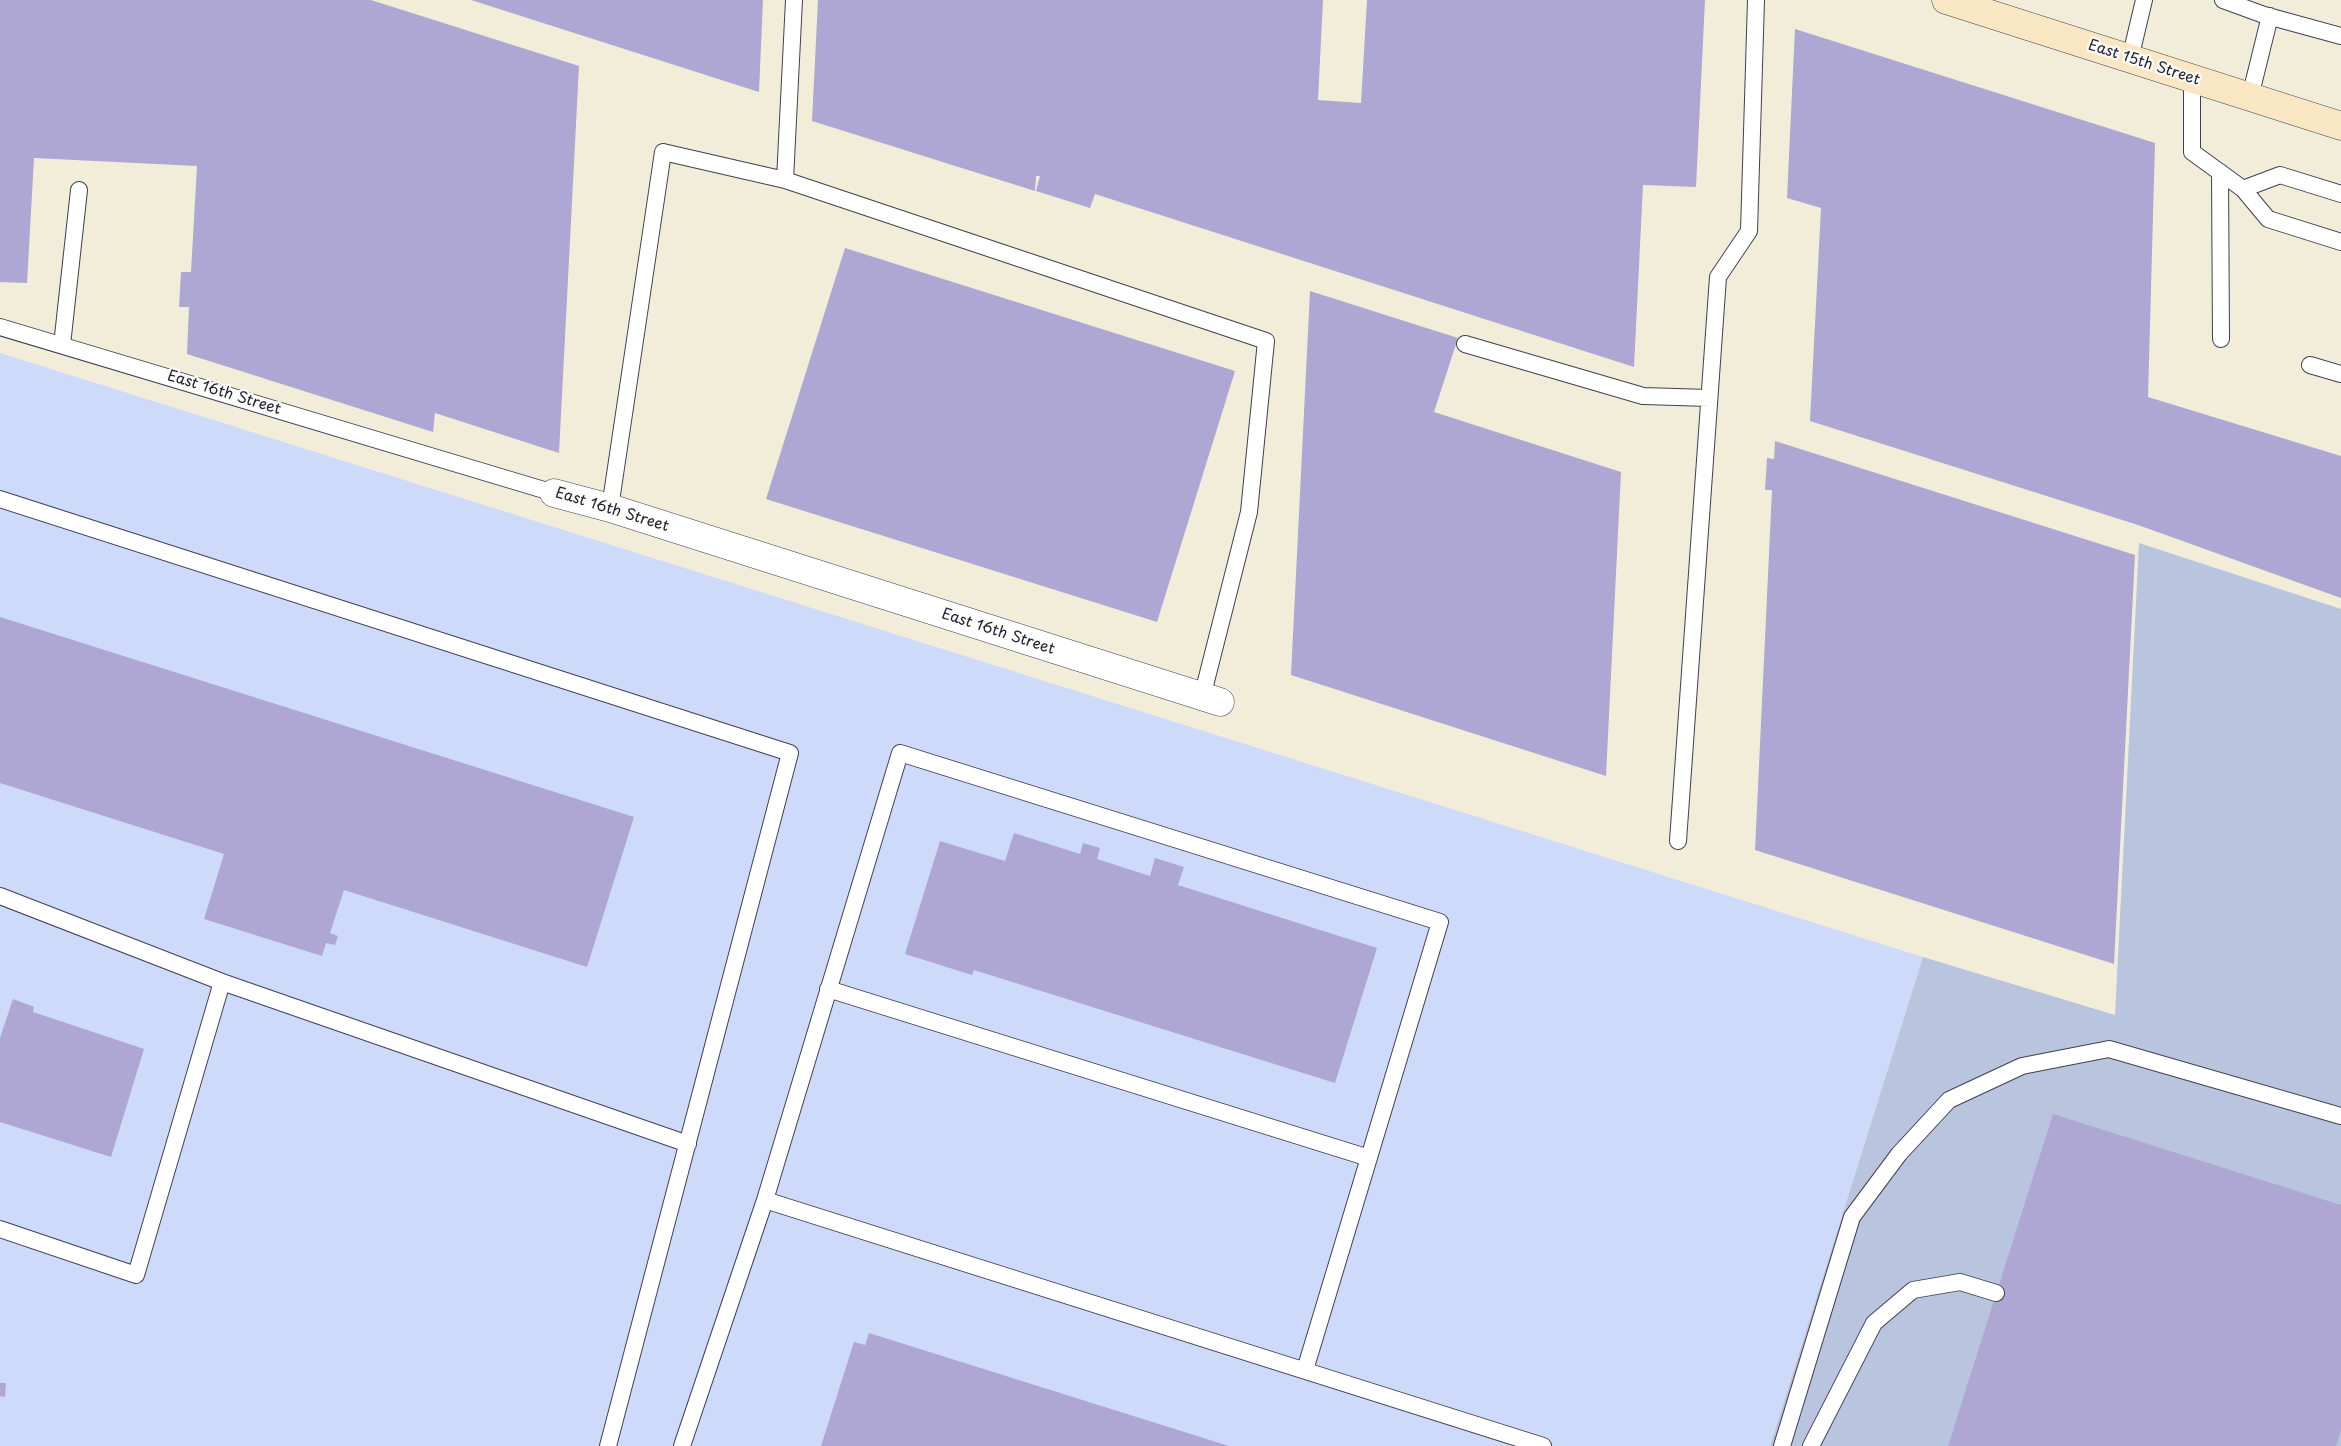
<!DOCTYPE html>
<style>
body{margin:0}
canvas{display:block;background:#f1edd8}
</style>
<canvas width="2341" height="1446"></canvas>
<script>
const ctx = document.querySelector('canvas').getContext('2d');
ctx.lineJoin = 'round';
function fillPath(path, color) {
  ctx.fillStyle = color;
  ctx.fill(path, 'evenodd');
}
function strokePath(path, color, width, dash) {
  ctx.strokeStyle = color;
  ctx.lineWidth = width;
  ctx.lineCap = dash ? 'butt' : 'round';
  ctx.setLineDash(dash || []);
  ctx.stroke(path);
}
function label(font, color, halo, rows, align = 'center') {
  ctx.font = font + ' "Playpen Sans",sans-serif';
  ctx.lineWidth = 4.5;
  ctx.setLineDash([]);
  ctx.textBaseline = 'middle';
  ctx.strokeStyle = halo;
  ctx.fillStyle = color;
  for (const [text, x, y, turn = 0] of rows) {
    ctx.save();
    ctx.translate(x, y);
    ctx.rotate((+turn || 0) * Math.PI / 180);
    ctx.textAlign = isNaN(turn) ? turn : align;
    if (halo) ctx.strokeText(text, 0, 0);
    ctx.fillText(text, 0, 0);
    ctx.restore();
  }
}
const built = new Path2D(`
 M0,353L1923,957L1770,1446H0Z`);
const industrial = new Path2D(`
 M2139,543L2341,609V1446H1770L1923,957L2115,1015Z`);
const building = new Path2D(`
 M0,0H371L579,66L559,453L435,413L433,432L187,354L189,307H179L181,272H191L197,166L34,158L27,283L0,282Z
 M471,0H763L759,92Z
 M818,0H1323L1318,100L1361,103L1367,0H1705L1696,187L1643,185L1634,367L1095,194L1090,208L1036,191L1040,176H1036L1035,191L812,121Z
 M1795,29L2155,143L2148,397L2341,456V598L2138,525L1810,421L1821,208L1787,198Z
 M845,248L1235,371L1157,622L766,499Z
 M1310,291L1458,338L1434,412L1621,472L1606,776L1291,675Z
 M1775,441L2135,555L2114,964L1755,850L1772,490H1765L1767,458L1774,459Z
 M0,617L634,817L587,967L344,890L330,933L338,936L335,945L326,943L322,956L204,919L224,854L0,783Z
 M1014,833L1080,854L1083,843L1100,848L1097,859L1150,876L1155,858L1184,867L1178,885L1377,948L1335,1083L974,970L972,975L905,954L940,841L1005,861Z
 M13,999L34,1007L33,1012L144,1049L111,1157L0,1122V1038Z
 M2053,1114L2341,1205V1430L2336,1446H1948Z
 M869,1333L1229,1446H821L854,1342L865,1345Z
 M0,1383H6L5,1397L0,1396Z`);
const lane = new Path2D(`
 M2223,0L2264,15L2341,36
 M2130,59L2144,0
 M2192,78V152L2243,189L2280,175L2341,194
 M2250,97L2270,16
 M2220,172L2221,339
 M785,180L794,0
 M2243,189L2268,219L2341,242
 M0,327L554,493
 M1465,344L1643,396L1709,398
 M62,345L79,190
 M2310,365L2341,374
 M0,499L790,753L608,1446
 M610,508L663,152L785,180L1266,341L1249,512L1202,697
 M1678,841L1718,277L1749,231L1756,0
 M0,896L222,982L688,1144
 M828,989L1369,1158
 M765,1200L900,753L1440,922L1305,1370
 M0,1229L136,1275L222,982
 M682,1446L765,1200L1543,1446
 M1782,1446L1852,1217L1899,1154L1949,1100L2022,1066L2109,1049L2341,1116
 M1811,1446L1874,1323L1913,1290L1960,1282L1996,1293`);
const street = new Path2D(`
 M554,493L610,508L1220,702`);
const secondary = new Path2D(`
 M1946,0L2341,126`);
const streetNames = [
 ["East 15th Street",2144,63,18],
 ["East 16th Street",224,393,17],
 ["East 16th Street",612,510,17],
 ["East 16th Street",998,632,18]
];
fillPath(built, '#cedafa');
fillPath(industrial, '#b9c4de');
fillPath(building, '#aea7d3');
strokePath(lane, '#414053', 18);
strokePath(street, '#414053', 29);
strokePath(secondary, '#414053', 29);
strokePath(lane, '#fff', 16);
strokePath(street, '#fff', 28);
strokePath(secondary, '#f9e7c3', 28);
label('15px', '#22223b', '#fdfcf7', streetNames);
</script>
